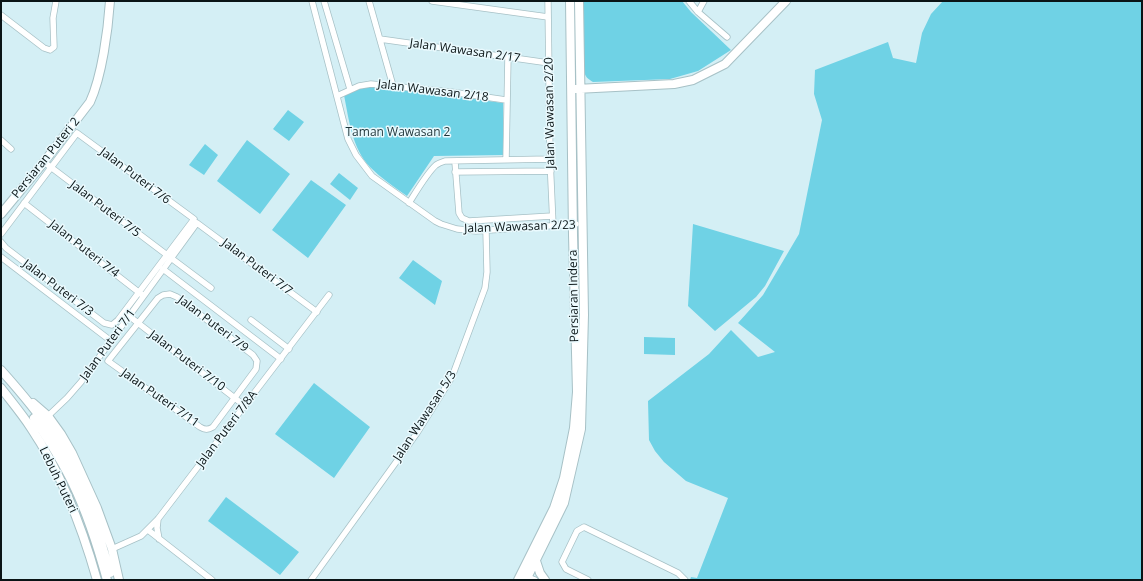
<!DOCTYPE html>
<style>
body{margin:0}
#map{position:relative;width:1143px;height:581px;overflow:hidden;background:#d4eff5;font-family:"Open Sans",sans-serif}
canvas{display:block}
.frame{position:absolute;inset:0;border:2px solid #0a1416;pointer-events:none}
</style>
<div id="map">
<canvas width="1143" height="581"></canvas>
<div class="frame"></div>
</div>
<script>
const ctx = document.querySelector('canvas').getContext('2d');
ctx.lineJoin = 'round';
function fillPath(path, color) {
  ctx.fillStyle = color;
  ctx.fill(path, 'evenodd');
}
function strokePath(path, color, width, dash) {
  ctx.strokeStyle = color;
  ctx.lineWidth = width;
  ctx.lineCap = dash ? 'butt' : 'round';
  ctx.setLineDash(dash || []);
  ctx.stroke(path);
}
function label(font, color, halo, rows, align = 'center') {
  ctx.font = font + ' "Open Sans",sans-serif';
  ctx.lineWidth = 3;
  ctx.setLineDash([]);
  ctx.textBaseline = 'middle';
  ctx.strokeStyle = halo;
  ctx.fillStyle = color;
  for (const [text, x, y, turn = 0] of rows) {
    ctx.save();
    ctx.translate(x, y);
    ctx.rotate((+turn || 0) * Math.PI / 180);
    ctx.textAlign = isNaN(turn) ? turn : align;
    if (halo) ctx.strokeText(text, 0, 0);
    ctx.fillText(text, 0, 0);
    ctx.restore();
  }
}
const green = new Path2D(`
 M583,1H682L691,12L731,50L698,71L670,79L593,82C588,79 585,77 584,71Z
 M943,1H1142V580H690L691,577L697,578L728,498L686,481L664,462L655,451L649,440L648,401L709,354L731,330L758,357L775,352L738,323L763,295L799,234L822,120L814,94L815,70L888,42L893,58L916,63L922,33L931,14Z
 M371,85L503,103V155L434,156L407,196C394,187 381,178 370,167C352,148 349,120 344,95L359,88Z
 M288,110L304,122L289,141L273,129Z
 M247,140L290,174L260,214L217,181Z
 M205,144L218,155L204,175L189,165Z
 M339,173L358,188L350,200L330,184Z
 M311,180L346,205L308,258L272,230Z
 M693,224L784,251L765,286L756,297L715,331L688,306Z
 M413,260L442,281L435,305L399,278Z
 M644,337L675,338V355L644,354Z
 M314,383L370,427L334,478L275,434Z
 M226,497L299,552L280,575L208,521Z`);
const street = new Path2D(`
 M312,1L348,139L356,155L372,176L435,221L441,224L457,229L476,231L576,224
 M324,1L350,89
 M369,1L393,86
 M432,1L548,17
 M548,1L550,159L553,225
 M689,1L698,12L727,37
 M698,12L704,1
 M1,15L44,48L50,50L54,47L53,18L56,1
 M380,39L549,63
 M337,96L359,86L371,84L451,92L506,100
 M1,140L11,149
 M506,160L508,56
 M44,162L167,255
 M455,162L459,213L462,218L469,221L552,216
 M455,172L551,171
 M24,203L141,294
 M409,203C416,192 427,173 436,165C439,163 442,162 445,161L550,159
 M1,234L77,133L194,219L118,320L112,325L104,323L6,248L1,242
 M1,257L111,341
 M171,258L211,288
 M163,269L281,359
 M170,294L177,297L253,355L257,361L256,369L213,427C208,430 205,430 200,427L108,361L158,298L163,295Z
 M129,316L245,406
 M251,320L289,349
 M48,416L67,398L81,382L197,223L317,312
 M158,519L157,528L159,539
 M148,530L212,580
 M112,549L141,536L158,519L329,295
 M525,576L535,580
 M311,580L417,433L452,377L485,288L487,272L486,231
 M588,580L566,569L562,562L577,531L584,527L678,573L685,580`);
const secondary = new Path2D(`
 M576,89L674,84L693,80L725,64L786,1
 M1,214L44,162L90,102C102,76 108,30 110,1
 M1,370C18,389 36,410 51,432C80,474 97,524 110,573
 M1,388C11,401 22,414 31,428C62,474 82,527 97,580
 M33,403L48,416L61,434L72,453L97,508L112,549L119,580
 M34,418C48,439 62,461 73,484C88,515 98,547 107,580
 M536,561L540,573L545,580
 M518,580L554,508L564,478L574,428L577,392L573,235L570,1
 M526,580L564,503L581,429L584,315L579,1`);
const streetNames = [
 ["Jalan Wawasan 2/17",465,51,8],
 ["Jalan Wawasan 2/18",433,91,7],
 ["Jalan Wawasan 2/20",550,113,-91],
 ["Persiaran Puteri 2",46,158,-51],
 ["Jalan Puteri 7/6",135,176,37],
 ["Jalan Puteri 7/5",105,209,37],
 ["Jalan Wawasan 2/23",520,227,-2],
 ["Jalan Puteri 7/4",84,249,38],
 ["Jalan Puteri 7/7",257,267,37],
 ["Jalan Puteri 7/3",58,288,37],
 ["Persiaran Indera",574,296,-91],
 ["Jalan Puteri 7/9",213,324,37],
 ["Jalan Puteri 7/1",108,345,-54],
 ["Jalan Puteri 7/10",187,361,37],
 ["Jalan Puteri 7/11",160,398,35],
 ["Jalan Wawasan 5/3",425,416,-57],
 ["Jalan Puteri 7/8A",227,429,-53],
 ["Lebuh Puteri",58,480,64]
];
const parkNames = [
 ["Taman Wawasan 2",398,133]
];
fillPath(green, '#6fd2e5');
strokePath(street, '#a7c1c6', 7);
strokePath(secondary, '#a7c1c6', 10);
strokePath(street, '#fff', 5.5);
strokePath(secondary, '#fff', 8);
label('12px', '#0a1416', '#eafafe', streetNames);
label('12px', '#1c3338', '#eafafe', parkNames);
</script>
